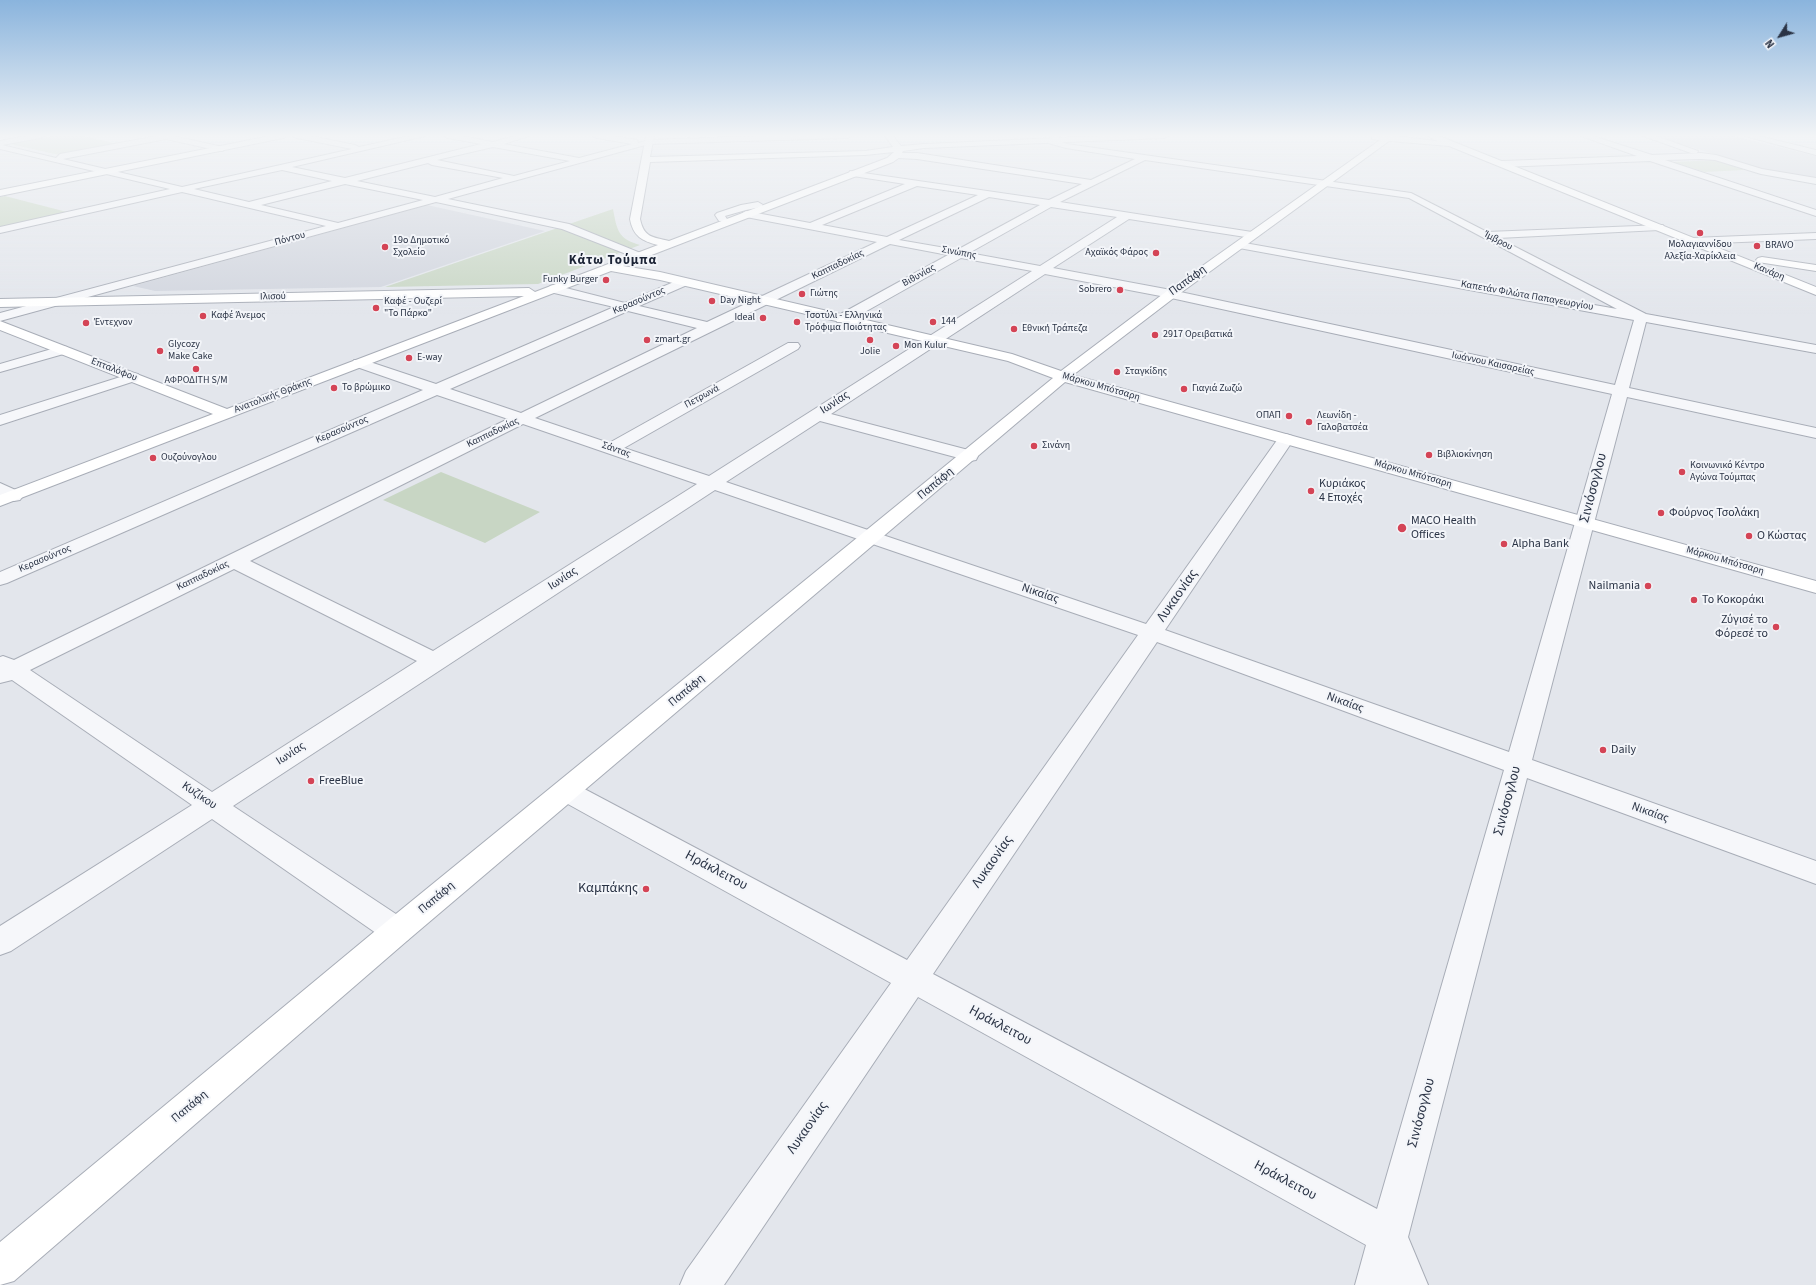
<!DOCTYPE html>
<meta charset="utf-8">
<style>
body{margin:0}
#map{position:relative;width:1816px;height:1285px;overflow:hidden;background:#e3e6ec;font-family:"Source Sans 3",sans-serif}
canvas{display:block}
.north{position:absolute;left:1760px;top:16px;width:40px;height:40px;-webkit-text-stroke:3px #f3f5f9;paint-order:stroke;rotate:233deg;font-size:11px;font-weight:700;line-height:16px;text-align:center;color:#2a3345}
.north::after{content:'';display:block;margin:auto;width:14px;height:18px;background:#2a3345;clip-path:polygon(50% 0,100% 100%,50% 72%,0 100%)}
</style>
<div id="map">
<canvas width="1816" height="1285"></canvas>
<div class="north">N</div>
</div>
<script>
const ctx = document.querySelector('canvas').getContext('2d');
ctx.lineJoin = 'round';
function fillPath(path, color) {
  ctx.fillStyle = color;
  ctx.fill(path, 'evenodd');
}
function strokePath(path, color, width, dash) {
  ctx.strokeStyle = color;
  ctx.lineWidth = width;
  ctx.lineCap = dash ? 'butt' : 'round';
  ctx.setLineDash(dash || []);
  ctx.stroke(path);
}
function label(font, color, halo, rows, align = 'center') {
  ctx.font = font + ' "Source Sans 3",sans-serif';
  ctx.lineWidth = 4;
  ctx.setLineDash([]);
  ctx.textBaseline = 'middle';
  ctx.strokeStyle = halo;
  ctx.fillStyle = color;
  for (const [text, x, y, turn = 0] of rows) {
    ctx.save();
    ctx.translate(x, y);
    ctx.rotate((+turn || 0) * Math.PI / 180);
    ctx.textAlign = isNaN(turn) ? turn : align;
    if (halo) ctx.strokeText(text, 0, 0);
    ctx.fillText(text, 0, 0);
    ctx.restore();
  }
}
const built = new Path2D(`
 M1655,136H1733L1816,156V178L1759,168Z
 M427,205L545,231L381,287L155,291L133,286Z`);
const green = new Path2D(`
 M53,136H82L119,144L59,155L10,144Z
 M1715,160L1745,170L1705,172L1672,162Z
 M5,196L67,212L2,227L0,226V197Z
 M613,209C617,230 618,239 640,245L538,284L385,287Z
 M441,472L540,512L485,543L383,500Z`);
const lane = new Path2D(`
 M758,202L763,205L761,207L746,210L725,216L727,219L725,221H719L715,215L717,213L741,205Z`);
const street = new Path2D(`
 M25,136H44L40,138L2,145L56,158L60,154L157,136H173L223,147V151H220L166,139L63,159L182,187L352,149L297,138L293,136H311L355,145L359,147L409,136H425L292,167L345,178L481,144L448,138L444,136H462L493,142L515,136H529L504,144L579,158L632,144L597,138L593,136H613L637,140L638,143L649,140L762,136H851L847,138L649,144L448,199L569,224L643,254L645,256L643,258L639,259L562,229L436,202L0,321V313L326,226L182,192L0,233V227L170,189L0,149V141ZM493,147L570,161L514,176L437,160ZM428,163L432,165L503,178L435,197L357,181ZM282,170L332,181L249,202L194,189ZM345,184L423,200L338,223L261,205Z
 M1051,136H1060L1056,140L1067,144L1411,193L1487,232L1663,225L1664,227L1663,229L1659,230L1498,238L1646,314L1816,345V353L1646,322L1629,388L1816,428V438L1627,397L1532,760L1816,861V884L1527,778L1408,1237L1428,1285H1355L1366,1245L918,997L724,1285H680L686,1271L891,983L557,798L553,791L557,784L566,781L575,784L907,960L1138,635L715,490L233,806L408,922L412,931L408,940L397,944L386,940L212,819L11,951L0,955V926L192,805L12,680L0,683V657L3,656L14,660L508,419L437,395L7,583L0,585V572L423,390L354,366L352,363L354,360H364L436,384L614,307L550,292L548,289L550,286L554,285L625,303L683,278L687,279L689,282L687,285L639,306L707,322L877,242L746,217L741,214L746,211L810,223L905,184L853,176L850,175L849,173L850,171L1049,200L1082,184L917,159L897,158L893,155L894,153H917L1091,180L1135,159L1066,148L1048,143L1047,141ZM1145,160L1409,198L1617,309L1239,242L1234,245L1239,248L1634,320L1615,385L1171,290L1053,268L1129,219L1252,238L1257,235L1252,232L1060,202ZM917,186L978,195L887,237L822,225ZM989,197L1040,205L957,250L899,240ZM1051,207L1117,217L1040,266L969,253ZM890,244L948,255L837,316L836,319L837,322H847L961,258L1032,271L709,476L624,448L798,349L800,346L798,343H788L609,443L535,418ZM1045,274L1171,298L1612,394L1509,752L1165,630L1294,439L1292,436L1286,434L1280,436L1146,624L726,482L820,421L970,461L976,460L978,456L976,452L831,414ZM628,311L697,328L521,413L450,389ZM523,424L697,484L433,651L250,561ZM234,569L417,661L212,792L30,670ZM1157,642L1504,770L1377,1209L933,974Z
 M1581,136H1593L1652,155L1701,153L1716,155L1762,169L1816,178V184L1761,174L1715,160L1701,159L1665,160L1816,210V216L1650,161L1502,167L1498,164L1502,161L1637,156Z
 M1643,136H1656L1698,151L1697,153H1691Z
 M1745,136H1759L1816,150V155Z
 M1816,233V239L1692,244L1687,241L1692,238Z
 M62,346L67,347L69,350L67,353L0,372V364Z
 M133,373L138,374L140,377L138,380L0,425V415Z
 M0,483L20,492L23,496L20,500L14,501L0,495Z`);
const secondary = new Path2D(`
 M270,136H287L283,138L0,196V190Z
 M646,136H654L650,157L865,151L893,147L885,136H893L901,146L924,144L1102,136H1168L1164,138L924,148L903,151L900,157L893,162L623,266L660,272L1012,354L1061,371L1167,291L1380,140L1372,139V136H1394L1437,141L1428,136H1439L1816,287V295L1449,146L1389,141L1175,297L1073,375L1816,581V593L1065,382L408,940L14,1281L0,1285V1242L386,922L1053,378L1008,361L660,280L611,271L0,506V495L213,414L0,330V321L227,409L524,296L0,307V299L529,288L535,292L658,245C642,241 633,236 630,219ZM894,152L887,158L669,241C653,237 644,238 640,219L650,162L865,155Z
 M1762,257L1816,265V271L1758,262L1756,260L1758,258Z`);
const markers = [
 [1700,233,4,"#d44456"],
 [1757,246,4,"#d44456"],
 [385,247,4,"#d44456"],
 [1156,253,4,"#d44456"],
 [606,280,4,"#d44456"],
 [1120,290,4,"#d44456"],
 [802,294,4,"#d44456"],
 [712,301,4,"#d44456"],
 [376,308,4,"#d44456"],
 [203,316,4,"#d44456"],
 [763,318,4,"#d44456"],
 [797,322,4,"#d44456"],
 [933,322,4,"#d44456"],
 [86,323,4,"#d44456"],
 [1014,329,4,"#d44456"],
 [1155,335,4,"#d44456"],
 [647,340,4,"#d44456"],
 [870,340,4,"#d44456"],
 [896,346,4,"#d44456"],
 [160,351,4,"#d44456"],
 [409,358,4,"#d44456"],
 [196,369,4,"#d44456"],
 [1117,372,4,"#d44456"],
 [334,388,4,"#d44456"],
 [1184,389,4,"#d44456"],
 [1289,416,4,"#d44456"],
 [1309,422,4,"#d44456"],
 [1034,446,4,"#d44456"],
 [1429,455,4,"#d44456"],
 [153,458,4,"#d44456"],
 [1682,472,4,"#d44456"],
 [1311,491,4,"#d44456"],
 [1661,513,4,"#d44456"],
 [1402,528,5,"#d44456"],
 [1749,536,4,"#d44456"],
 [1504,544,4,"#d44456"],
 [1648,586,4,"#d44456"],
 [1694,600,4,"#d44456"],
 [1776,627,4,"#d44456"],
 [1603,750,4,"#d44456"],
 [311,781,4,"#d44456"],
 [646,889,4,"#d44456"]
];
const farStreetnames = [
 ["Πόντου",290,239,-15],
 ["Ίμβρου",1498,241,28],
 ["Σινώπης",959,253,10],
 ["Καππαδοκίας",838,265,-26],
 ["Κανάρη",1769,272,22],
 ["Βιθυνίας",919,276,-29],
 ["Καπετάν Φιλώτα Παπαγεωργίου",1527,296,10],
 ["Ιλισού",273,297,-1],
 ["Κερασούντος",639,301,-23],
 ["Ιωάννου Καισαρείας",1493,364,12],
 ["Επταλόφου",114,370,21],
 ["Μάρκου Μπότσαρη",1101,387,16],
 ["Ανατολικής Θράκης",273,396,-21],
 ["Πετρωνά",702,397,-29],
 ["Κερασούντος",342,430,-23],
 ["Καππαδοκίας",493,433,-26],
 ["Σάντας",616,450,19],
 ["Μάρκου Μπότσαρη",1413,474,16],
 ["Κερασούντος",45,559,-23],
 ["Μάρκου Μπότσαρη",1725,561,16],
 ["Καππαδοκίας",203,576,-26]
];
const farPoinames = [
 ["19ο Δημοτικό",393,241],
 ["Σχολείο",393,253],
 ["Μολαγιαννίδου",1700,245,"center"],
 ["Αλεξία-Χαρίκλεια",1700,257,"center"],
 ["BRAVO",1765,246],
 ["Αχαϊκός Φάρος",1148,253,"right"],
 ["Funky Burger",598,280,"right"],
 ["Sobrero",1112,290,"right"],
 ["Γιώτης",810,294],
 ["Day Night",720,301],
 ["Καφέ - Ουζερί",384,302],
 ["\"Το Πάρκο\"",384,314],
 ["Καφέ Άνεμος",211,316],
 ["Τσοτύλι - Ελληνικά",805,316],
 ["Τρόφιμα Ποιότητας",805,328],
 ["Ideal",755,318,"right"],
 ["144",941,322],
 ["Έντεχνον",94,323],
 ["Εθνική Τράπεζα",1022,329],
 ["2917 Ορειβατικά",1163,335],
 ["zmart.gr",655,340],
 ["Glycozy",168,345],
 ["Make Cake",168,357],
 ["Mon Kulur",904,346],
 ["Jolie",870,352,"center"],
 ["E-way",417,358],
 ["Σταγκίδης",1125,372],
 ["ΑΦΡΟΔΙΤΗ S/M",196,381,"center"],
 ["Το βρώμικο",342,388],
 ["Γιαγιά Ζωζώ",1192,389],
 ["ΟΠΑΠ",1281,416,"right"],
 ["Λεωνίδη -",1317,416],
 ["Γαλοβατσέα",1317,428],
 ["Σινάνη",1042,446],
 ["Βιβλιοκίνηση",1437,455],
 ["Ουζούνογλου",161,458],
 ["Κοινωνικό Κέντρο",1690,466],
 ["Αγώνα Τούμπας",1690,478]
];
const streetNames = [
 ["Παπάφη",1188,281,-36],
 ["Ιωνίας",835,403,-33],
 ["Παπάφη",936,484,-40],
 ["Ιωνίας",563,579,-33],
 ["Νικαίας",1040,594,19],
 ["Παπάφη",687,691,-40],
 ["Νικαίας",1345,703,20],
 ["Ιωνίας",291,754,-33],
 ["Κυζίκου",199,796,34],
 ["Νικαίας",1650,813,20],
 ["Παπάφη",437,898,-40],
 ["Παπάφη",190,1107,-40]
];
const poiNames = [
 ["Κυριάκος",1319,484],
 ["4 Εποχές",1319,498],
 ["Φούρνος Τσολάκη",1669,513],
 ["MACO Health",1411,521],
 ["Offices",1411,535],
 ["Ο Κώστας",1757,536],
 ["Alpha Bank",1512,544],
 ["Nailmania",1640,586,"right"],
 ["Το Κοκοράκι",1702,600],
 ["Ζύγισέ το",1768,620,"right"],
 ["Φόρεσέ το",1768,634,"right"],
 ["Daily",1611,750],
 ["FreeBlue",319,781]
];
const farDistrictnames = [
 ["Κάτω Τούμπα",613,261]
];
const nearStreetnames = [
 ["Σινιόσογλου",1594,488,-75],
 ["Λυκαονίας",1178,596,-55],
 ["Σινιόσογλου",1508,801,-75],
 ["Λυκαονίας",993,862,-55],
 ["Ηράκλειτου",716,871,28],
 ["Ηράκλειτου",1000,1026,28],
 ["Σινιόσογλου",1422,1113,-75],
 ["Λυκαονίας",808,1128,-55],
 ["Ηράκλειτου",1285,1181,28]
];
const nearPoinames = [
 ["Καμπάκης",638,889]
];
fillPath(built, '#d1d5de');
fillPath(green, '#c8d6c4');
strokePath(lane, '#a8adb7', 2);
strokePath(street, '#a8adb7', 2);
strokePath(secondary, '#a8adb7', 2);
fillPath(lane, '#f6f7fa');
fillPath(street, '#f6f7fa');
fillPath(secondary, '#fff');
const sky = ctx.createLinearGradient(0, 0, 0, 316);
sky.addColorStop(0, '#8ab4dd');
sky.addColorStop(0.43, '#f2f4f6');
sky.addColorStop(1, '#f2f4f600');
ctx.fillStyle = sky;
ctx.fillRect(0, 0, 1816, 316);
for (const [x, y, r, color] of markers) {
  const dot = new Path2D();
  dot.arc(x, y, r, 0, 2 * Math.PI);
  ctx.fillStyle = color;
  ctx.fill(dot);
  strokePath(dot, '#f3f5f9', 1.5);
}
label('10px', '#2a3345', '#f3f5f9', farStreetnames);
label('10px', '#2a3345', '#f3f5f9', farPoinames, 'left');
label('12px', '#2a3345', '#f3f5f9', streetNames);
label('12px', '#2a3345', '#f3f5f9', poiNames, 'left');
ctx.letterSpacing = '1px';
label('bold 13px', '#1c2436', '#f3f5f9', farDistrictnames);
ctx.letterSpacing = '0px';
label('14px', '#2a3345', '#f3f5f9', nearStreetnames);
label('14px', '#2a3345', '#f3f5f9', nearPoinames, 'right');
</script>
